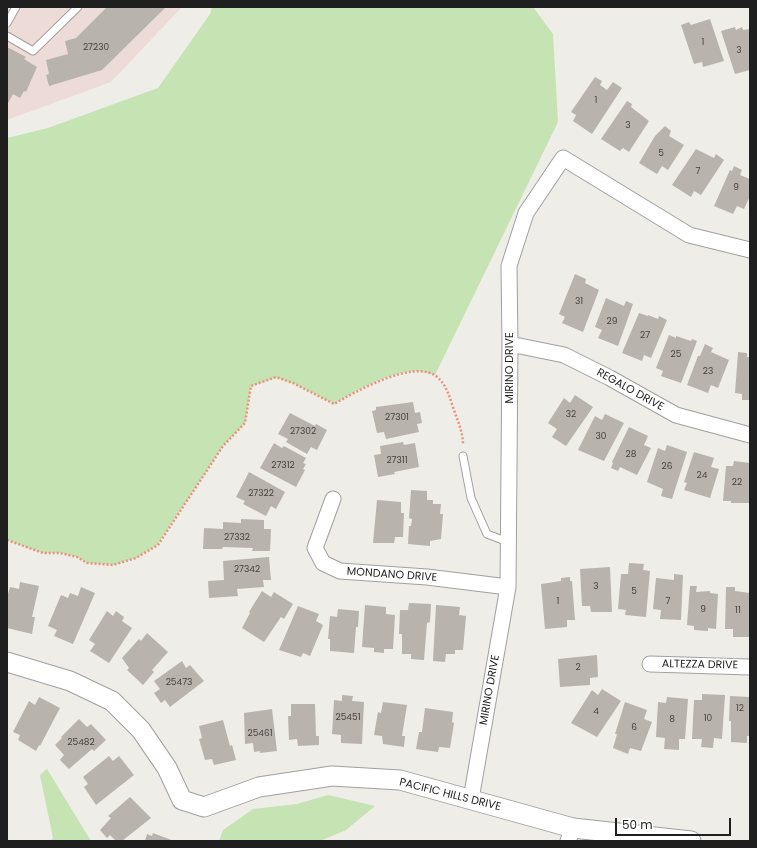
<!DOCTYPE html>
<style>
body{margin:0}
#map{position:relative;width:757px;height:848px;overflow:hidden;background:#efede7;font-family:Poppins,sans-serif}
canvas{display:block}
.frame{position:absolute;inset:0;border:8px solid #1f1f1f;pointer-events:none}
.scale{position:absolute;left:615px;top:818px;width:116px;height:18px;box-sizing:border-box;border:2px solid #1f1f1f;border-top:0;padding-left:5px;font-size:12px;line-height:14px;white-space:nowrap;color:#1f1f1f;-webkit-text-stroke:3px #fff;paint-order:stroke}
</style>
<div id="map">
<canvas width="757" height="848"></canvas>
<div class="frame"></div>
<div class="scale">50 m</div>
</div>
<script>
const ctx = document.querySelector('canvas').getContext('2d');
ctx.lineJoin = 'round';
function fillPath(path, color) {
  ctx.fillStyle = color;
  ctx.fill(path, 'evenodd');
}
function strokePath(path, color, width, dash) {
  ctx.strokeStyle = color;
  ctx.lineWidth = width;
  ctx.lineCap = dash ? 'butt' : 'round';
  ctx.setLineDash(dash || []);
  ctx.stroke(path);
}
function label(font, color, halo, rows, align = 'center') {
  ctx.font = font + ' Poppins,sans-serif';
  ctx.lineWidth = 3.5;
  ctx.setLineDash([]);
  ctx.textBaseline = 'middle';
  ctx.strokeStyle = halo;
  ctx.fillStyle = color;
  for (const [text, x, y, turn = 0] of rows) {
    ctx.save();
    ctx.translate(x, y);
    ctx.rotate((+turn || 0) * Math.PI / 180);
    ctx.textAlign = isNaN(turn) ? turn : align;
    if (halo) ctx.strokeText(text, 0, 0);
    ctx.fillText(text, 0, 0);
    ctx.restore();
  }
}
const commercial = new Path2D(`
 M7,7H182L111,82L7,120Z`);
const grass = new Path2D(`
 M212,7H533L553,34L558,122L435,375C429,374 422,371 417,371C391,371 355,391 334,404L293,383L276,378L251,386L245,423L223,446L157,545L136,558L113,565L87,563L77,557L60,553H43L7,540V138L48,128L158,88L210,14Z
 M47,769L91,841H50L53,838L40,775Z
 M328,795L375,806L346,830L320,841H219L223,830L253,809L297,804Z`);
const building = new Path2D(`
 M107,7H166L102,70L49,86L46,75L49,74L46,60L68,54L65,41L76,38Z
 M710,19L724,61L703,67L702,62L694,64L681,25L689,22L691,25Z
 M735,27L736,30L742,27L743,30L750,29V70L735,74L721,31Z
 M7,47L26,57L24,59L37,67L26,92L24,91L20,98L13,94L7,105Z
 M595,77L602,81L600,85L607,90L613,82L622,88L592,134L573,121L576,115L571,112Z
 M627,101L632,104L631,107L649,121L629,152L623,148L620,151L601,139Z
 M665,126L671,131L669,136L684,145L668,170L662,166L657,174L639,163L655,136Z
 M696,149L714,158L716,154L724,160L701,195L694,191L691,197L672,185Z
 M734,166L742,170L740,175L750,179V196L744,209L737,206L733,214L714,206L730,170L732,171Z
 M575,274L586,279L585,283L599,290L583,332L562,323L565,317L559,314Z
 M606,298L624,306L626,301L633,304L618,346L598,338L602,330L595,327Z
 M639,313L648,316V315L658,319L659,316L667,320L651,358L644,355L642,361L622,353Z
 M669,335L676,338V336L691,341L692,339L697,341L681,383L661,376L663,371L656,368Z
 M705,344L713,348L711,352L729,360L718,388L711,385L708,393L687,385L698,356H700Z
 M738,352L747,353V357H750V400H742V394L735,393Z
 M575,395L593,407L566,446L552,437L557,429L548,423L564,398L570,403Z
 M413,402L415,413L420,412L422,423L417,424L419,432L386,439L384,432L377,433L372,411L376,410V407Z
 M290,413L315,426L316,424L327,430L317,450L311,447L307,454L286,442L288,439L278,434Z
 M605,414L624,423L604,461L578,450L595,416L602,420Z
 M629,427L648,436L644,445L651,448L637,475L620,467L618,471L611,468L613,463L612,462Z
 M403,442L404,445L415,443L419,467L394,472L395,474L378,477L374,455L381,454L380,446Z
 M274,443L282,448L284,446L306,458L303,463L306,464L303,469L305,470L296,487L260,468Z
 M667,445L687,452L672,499L661,496L663,489L647,482L658,448L665,451Z
 M694,452L714,458L711,467L719,469L710,498L684,490L687,483L684,482Z
 M734,461L750,463V503H731V501H723L726,466H733Z
 M249,472L285,492L276,509L271,506L266,516L243,504L245,501L236,497Z
 M411,490L427,491V500H433V504H441L440,514H443L441,539L430,541V546L408,544L409,526H411L412,519L409,518Z
 M377,500L401,502V513H404L403,537H395L394,543H373Z
 M241,519L264,520V529H271L270,551H252L253,548L223,547L222,549H203L204,528L223,529V522L241,523Z
 M269,557L271,580H263L264,587L237,589L238,596L209,598L208,581L224,580L223,561Z
 M629,563L644,564L643,570L650,571L646,617L625,615L626,610L618,609L621,574H628Z
 M610,567L612,612H591L590,606H582L580,569Z
 M674,574L683,575L681,620L660,619L661,610L653,609L656,578L674,580Z
 M570,577V581H572L575,620H567V627L545,629L541,584L561,581V578Z
 M20,582L39,586L32,617H35L32,634L7,628V597L10,587L19,589Z
 M690,586H697L696,592L710,591V593L718,594L716,629L708,628V631L694,630V626L687,625Z
 M81,587L95,593L73,644L54,636L57,630L48,626L61,595L68,598L70,593L78,596Z
 M726,587H735V591L750,593V637H733V629H725Z
 M262,591L271,597L274,592L293,604L284,619L281,617L264,642L242,628L250,613L249,612Z
 M409,603L431,604L430,622L427,623L424,660L411,659V654H402V634H399L400,610H408Z
 M365,605L386,607V614L395,615L393,649H384V653L374,652V648L362,647Z
 M436,605L460,607L459,615L466,616L463,650H455V654H446L445,662L433,661Z
 M298,606L319,614L316,621L323,625L310,656L303,653L301,657L279,650Z
 M338,609L359,611L358,627H356L354,653L330,651V639H328L330,616L337,617Z
 M107,611L113,616L116,611L124,617L122,621L132,628L109,663L90,651L95,644L89,640Z
 M147,633L168,652L152,670L154,672L143,685L127,670L129,668L122,658L139,639L141,641Z
 M597,655L598,677L590,678V685L560,687L558,659Z
 M182,661L186,668L190,665L204,681L170,707L165,700L161,703L154,693L160,689L154,681Z
 M602,689L621,701L597,737L571,723L592,690L598,695Z
 M702,694L725,695L722,739L714,738L713,748L701,747L702,739H692L694,700H702Z
 M342,695L353,696L352,701L364,702L362,744L341,743V735L332,734L334,700L342,701Z
 M730,696L750,697V736H747V743L731,742V721H729Z
 M39,697L60,708L40,746L39,745L36,751L18,740L20,735L13,732L29,701L35,705Z
 M667,697L688,699L685,739H679V750L664,749L665,738L656,737L658,702L666,703Z
 M383,702L407,705L402,736H405L404,747L383,744L382,736L374,735L378,712L381,713Z
 M625,702L647,710L644,719L652,722L641,751L630,748L628,754L613,748L617,734H615Z
 M291,704H315L316,736H319V745L298,746L297,739L289,740L288,716H291Z
 M425,708L453,712L452,722L454,723L450,748L439,747L438,752L416,749L419,732H422Z
 M272,709L277,751L260,753V751L254,752L253,743L245,744L244,713Z
 M79,719L87,727L91,724L106,740L94,751L92,749L69,769L60,760L64,755L55,745L62,738L61,737Z
 M223,720L230,746L232,745L236,760L214,765L212,759L205,760L199,739L202,738L199,726Z
 M109,756L113,761L119,756L134,775L96,805L84,787L88,784L83,777Z
 M130,797L151,818L122,841H116L110,835L107,838L100,830L111,818L108,816Z
 M153,833L174,841H145L147,834L152,836Z`);
const path = new Path2D(`
 M7,540L43,553H60L77,557L87,563L113,565L136,558L158,545L223,446L245,423L251,386L276,377L293,383L334,404C355,392 413,359 436,376C446,384 449,395 453,407C457,420 463,431 463,445`);
const service = new Path2D(`
 M7,23L16,7
 M7,36L33,51L78,7
 M463,456L471,498L487,534L508,542`);
const minor = new Path2D(`
 M510,344L564,355L610,378L676,415L750,435
 M333,499L315,548L323,563L340,571L427,577L508,587
 M650,664L750,667
 M471,799L508,587L510,344L509,266L526,213L563,158L689,235L750,250
 M568,841L573,828`);
const tertiary = new Path2D(`
 M7,662L70,681L112,701L141,730L167,768L182,800L204,807L259,787L332,776L400,780L573,828L691,841`);
const numberNames = [
 ["1",703,43],
 ["27230",96,48],
 ["3",739,51],
 ["1",596,101],
 ["3",628,126],
 ["5",661,154],
 ["7",698,172],
 ["9",736,188],
 ["31",579,302],
 ["29",612,322],
 ["27",645,336],
 ["25",676,355],
 ["23",708,372],
 ["32",571,415],
 ["27301",397,418],
 ["27302",303,432],
 ["30",601,437],
 ["28",631,455],
 ["27311",397,461],
 ["27312",283,466],
 ["26",667,467],
 ["24",702,476],
 ["22",737,483],
 ["27322",261,494],
 ["27332",237,538],
 ["27342",247,570],
 ["3",596,587],
 ["5",634,592],
 ["1",558,602],
 ["7",668,602],
 ["9",703,610],
 ["11",738,611],
 ["2",578,668],
 ["25473",179,683],
 ["12",740,709],
 ["4",596,712],
 ["25451",348,718],
 ["10",708,719],
 ["8",672,720],
 ["6",634,728],
 ["25461",260,734],
 ["25482",81,743]
];
const streetNames = [
 ["MIRINO DRIVE",510,368,-90],
 ["REGALO DRIVE",630,390,29],
 ["MONDANO DRIVE",392,575,4],
 ["ALTEZZA DRIVE",700,665,1],
 ["MIRINO DRIVE",490,690,-80],
 ["PACIFIC HILLS DRIVE",450,795,14]
];
fillPath(commercial, '#eddbd8');
fillPath(grass, '#c5e3b3');
fillPath(building, '#b8b3ad');
strokePath(service, '#a0a0a0', 9);
strokePath(minor, '#a0a0a0', 17);
strokePath(tertiary, '#a0a0a0', 21);
strokePath(path, '#e9937d', 2.5, [2, 2]);
strokePath(service, '#fff', 7);
strokePath(minor, '#fff', 15);
strokePath(tertiary, '#fff', 19);
label('9px', '#454442', null, numberNames);
label('11px', '#1f1f1f', '#fff', streetNames);
</script>
